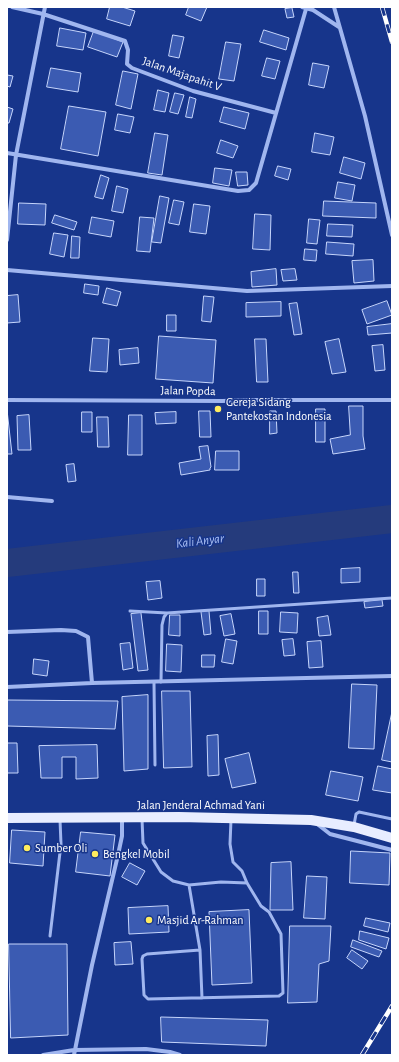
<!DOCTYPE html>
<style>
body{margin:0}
#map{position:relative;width:399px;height:1062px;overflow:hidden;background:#17358b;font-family:"Alegreya Sans",sans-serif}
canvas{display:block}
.frame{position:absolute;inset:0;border:8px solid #fff;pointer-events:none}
</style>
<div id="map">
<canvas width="399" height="1062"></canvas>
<div class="frame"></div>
</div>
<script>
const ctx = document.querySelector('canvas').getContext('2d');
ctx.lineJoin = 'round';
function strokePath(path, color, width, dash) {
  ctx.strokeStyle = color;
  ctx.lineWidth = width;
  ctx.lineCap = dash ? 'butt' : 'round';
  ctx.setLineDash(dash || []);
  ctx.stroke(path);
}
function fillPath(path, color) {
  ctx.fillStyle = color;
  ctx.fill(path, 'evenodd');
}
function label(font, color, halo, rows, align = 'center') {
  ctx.font = font + ' "Alegreya Sans",sans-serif';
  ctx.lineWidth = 3;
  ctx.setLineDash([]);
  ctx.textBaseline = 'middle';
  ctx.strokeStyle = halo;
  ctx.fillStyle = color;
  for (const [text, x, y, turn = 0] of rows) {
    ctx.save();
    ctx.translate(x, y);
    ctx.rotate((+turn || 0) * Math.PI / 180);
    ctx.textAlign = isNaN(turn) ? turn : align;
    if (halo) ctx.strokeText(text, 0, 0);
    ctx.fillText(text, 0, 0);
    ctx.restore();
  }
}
const river = new Path2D(`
 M7,563L392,519`);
const building = new Path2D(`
 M110,7H122L135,11L130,26L107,19Z
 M189,7H207L201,21L186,15Z
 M292,8L294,17L287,18L285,9Z
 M60,28L86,33L83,50L57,46Z
 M264,30L289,38L286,50L260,42Z
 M94,31L123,42L117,57L88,47Z
 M173,35L184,37L179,58L169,56Z
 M226,42L241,44L234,81L219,79Z
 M267,58L280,61L275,79L262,76Z
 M313,63L329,66L324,88L309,85Z
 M51,68L81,73L78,92L47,87Z
 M123,71L138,74L131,109L116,105Z
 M7,75L13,76L10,87L7,86Z
 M158,90L169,93L165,112L154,110Z
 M175,93L184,95L178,114L170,112Z
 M190,97L196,99L192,118L186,117Z
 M69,106L106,112L98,156L61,149Z
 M7,107L13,109L9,123H7Z
 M224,107L249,113L245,129L220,122Z
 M118,114L134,117L130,133L115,130Z
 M155,133L168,135L162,175L148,173Z
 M315,133L334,137L330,155L312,152Z
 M221,140L238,146L233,158L217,153Z
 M344,157L365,163L361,179L340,173Z
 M278,166L291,169L288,180L275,176Z
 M215,168L232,170L229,186L213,183Z
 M236,172H247L248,185L238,186Z
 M101,175L109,178L103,199L95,197Z
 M338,182L355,185L352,201L335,198Z
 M117,186L128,189L123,213L112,211Z
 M160,196L169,198L161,243L152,242Z
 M174,200L184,202L179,225L169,223Z
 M324,201L376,203V218L323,216Z
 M19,203L46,204L45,225L18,224Z
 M194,204L210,206L206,234L190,232Z
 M255,214L271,215L270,250L253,249Z
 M55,215L77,222L74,230L52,223Z
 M92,217L114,221L111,237L89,233Z
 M140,217L154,218L150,252L137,251Z
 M309,219L320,220L317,244L307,243Z
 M328,224L353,225L352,237L327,236Z
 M54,233L68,235L64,257L50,254Z
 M72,236L80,237L79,258H71Z
 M327,242L354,244L353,256L326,254Z
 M305,249L317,250L316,261L304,260Z
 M373,260L374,281L354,283L352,261Z
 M276,269L277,285L252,287L251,272Z
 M295,269L297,280L283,281L281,270Z
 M85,284L99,286L98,295L84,293Z
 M107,288L121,292L117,306L103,303Z
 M18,295L20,322L7,323V296Z
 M204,296L214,297L211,322L202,321Z
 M387,301L392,315L367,324L362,310Z
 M281,302V316L246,317V303Z
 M297,303L302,334L294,335L289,304Z
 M167,315H176V331H167Z
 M392,324V334V333L368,335L367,327Z
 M159,336L216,340L213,383L156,379Z
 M93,338L109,339L107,372L90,371Z
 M255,339H266L268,382H257Z
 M339,339L346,372L332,374L325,342Z
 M383,345L385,370L375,371L372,346Z
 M138,348L139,363L120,365L119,350Z
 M349,406H363V436L365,449L333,454L330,439L350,435Z
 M316,409H325V442H316Z
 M7,410L12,454H7Z
 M199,411H210L211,437H200Z
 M270,411H276L277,433L270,434Z
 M82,412H92V432H82Z
 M176,412V423L156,424L155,413Z
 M29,415L31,450H18L17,416Z
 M129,415H142V455H128Z
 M97,417H108L109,447H98Z
 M208,446L211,467L210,468V470L181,475L179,463L201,459L199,447Z
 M216,451H239V470H215Z
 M74,464L76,481L68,482L66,465Z
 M360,568V582L341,583V569Z
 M293,572H298L299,593H294Z
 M257,579H265V596H257Z
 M160,581L162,598L148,600L146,582Z
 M382,600L383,606L365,608L364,602Z
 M209,611L211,634L204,635L201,612Z
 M259,611H268V634H259Z
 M281,612L298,613L297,633L280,632Z
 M141,613L148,670L138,671L131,614Z
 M231,614L235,634L224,636L220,616Z
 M170,615H180V636L169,635Z
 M328,616L331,635L319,636L317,618Z
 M226,639L237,641L233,664L222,662Z
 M293,639L295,655L284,656L282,640Z
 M321,641L323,667L309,668L307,642Z
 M130,643L133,668L123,670L120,644Z
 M167,644L182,645L181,672L166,671Z
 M202,655H215L214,667H202Z
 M34,659L49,661L47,676L33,674Z
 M352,684L377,685L374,749L349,748Z
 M162,691H190L192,767L164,768Z
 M148,695V769L124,771L122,697Z
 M7,700L118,701L115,729L7,726Z
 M392,712V762L382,760Z
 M218,735L219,775L208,776L207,736Z
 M7,743H17L18,773H7Z
 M97,745L98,778L76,779V757H62V778H41L39,746Z
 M249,753L256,783L232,788L225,759Z
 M378,766L392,769V793L373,790Z
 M331,771L363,777L358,801L326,795Z
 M12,830L45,832L43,866L10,863Z
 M81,832L115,835L110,876L76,872Z
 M351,851L390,853L389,885L350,883Z
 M291,862L293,910H270L271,863Z
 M130,863L145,871L137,885L122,877Z
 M307,876L327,877L325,919L304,918Z
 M168,906L169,932L129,934L128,908Z
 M249,910L252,983L212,985L209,912Z
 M366,918L390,923L388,932L364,926Z
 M290,926H331L329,961L319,964L317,1002L288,1003Z
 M360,931L389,938L386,949L359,940Z
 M353,940L382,951L379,957L351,947Z
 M131,942L133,964L115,965L114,943Z
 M9,944H67L68,1035L11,1038Z
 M352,950L368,961L362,969L347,958Z
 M161,1017L268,1020L266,1046L162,1042Z`);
const service = new Path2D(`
 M130,611L167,613
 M161,682L162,625L164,617L167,613L392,598
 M154,683L155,765
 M142,819L143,843L161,872L173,881L189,885L221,882L247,883
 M354,825L356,814L359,812L392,819
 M189,885L200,950L202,998
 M50,936L61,844L60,820
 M200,950L147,954L143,956L142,959L144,995L148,999L279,996L283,993L281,934L269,912L261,906L247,883L242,871L233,862L230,844L231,820`);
const minor = new Path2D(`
 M12,7L43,14L125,41L128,50L127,64L132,68L193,91L276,113
 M302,7L313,10L339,27
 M334,7L365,116L392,235
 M7,153L238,191L249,190L256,183L306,9
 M7,240L16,155L45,7
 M7,270L247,291L392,286
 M7,400L222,401L255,400H392
 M7,497L52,501
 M7,632L61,630L76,631L88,637L92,683
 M7,687L92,683L392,676
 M316,823L330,834L392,850
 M43,1055L74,1050L146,1049L170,1052L180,1055
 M74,1055L92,965L118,855L122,836V818`);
const primary = new Path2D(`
 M7,818L179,817L311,820L354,827L392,838`);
const rail = new Path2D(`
 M382,7L392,42
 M362,1055L392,1006`);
const markers = [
 [218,409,4,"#ffec5e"],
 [27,848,4,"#ffec5e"],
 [95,854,4,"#ffec5e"],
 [149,920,4,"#ffec5e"]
];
const streetNames = [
 ["Jalan Majapahit V",182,74,19],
 ["Jalan Popda",188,391,1],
 ["Jalan Jenderal Achmad Yani",201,805]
];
const poiNames = [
 ["Gereja Sidang",226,402],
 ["Pantekostan Indonesia",226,416],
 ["Sumber Oli",35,848],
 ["Bengkel Mobil",103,854],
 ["Masjid Ar-Rahman",157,920]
];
const waterNames = [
 ["Kali Anyar",200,541,-7]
];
strokePath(river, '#253b7c', 28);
fillPath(building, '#3b5bb2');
strokePath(building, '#c6d5fb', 1);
strokePath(service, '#a0b6ef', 3);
strokePath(minor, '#a0b6ef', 4);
strokePath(primary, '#e8edff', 10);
strokePath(rail, '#fff', 4.5);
strokePath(rail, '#17358b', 3, [9]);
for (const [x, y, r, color] of markers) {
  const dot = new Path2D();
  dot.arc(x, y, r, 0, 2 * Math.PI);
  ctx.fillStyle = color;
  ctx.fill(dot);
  strokePath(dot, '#17358b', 1.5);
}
label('12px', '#fff', '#17358b', streetNames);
label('12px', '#fff', '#17358b', poiNames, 'left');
label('italic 13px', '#acc1f6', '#17358b', waterNames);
</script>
